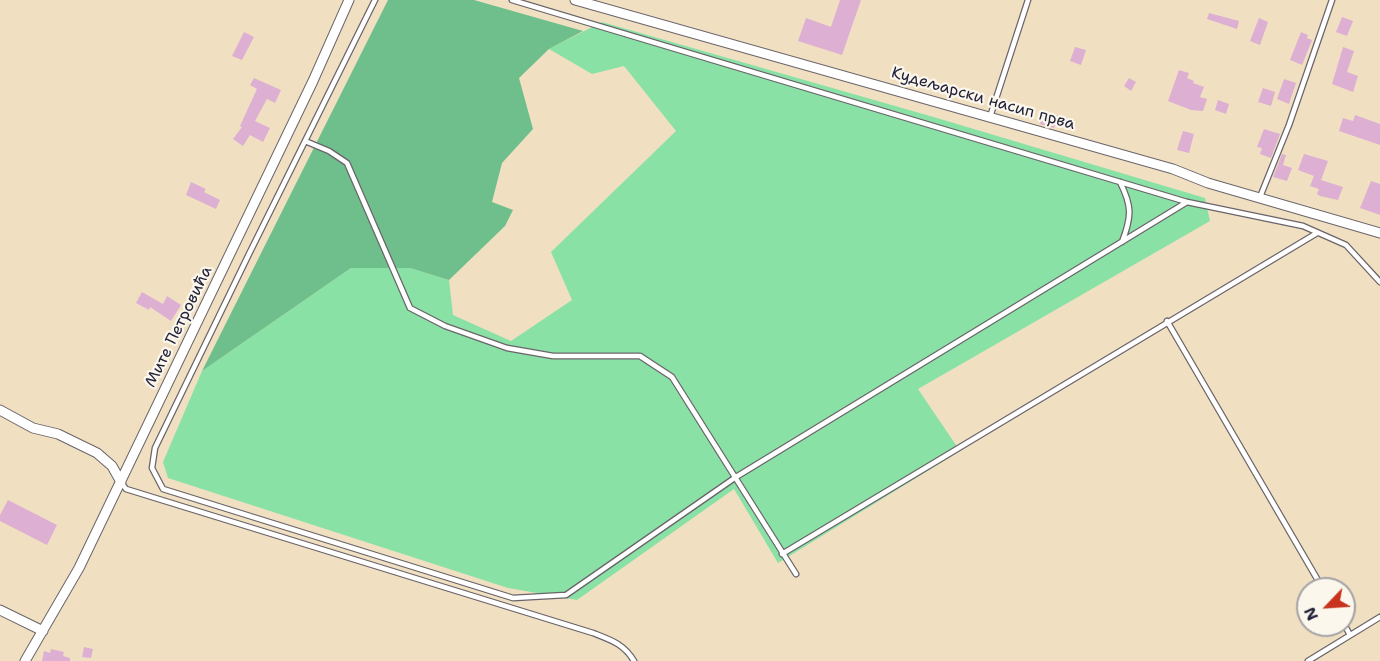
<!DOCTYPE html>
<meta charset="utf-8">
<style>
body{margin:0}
#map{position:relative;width:1380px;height:661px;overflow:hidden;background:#f0e0c1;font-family:"Shantell Sans",sans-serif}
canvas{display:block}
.north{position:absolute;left:1296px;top:577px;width:60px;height:60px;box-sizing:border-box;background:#fbf7ec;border:2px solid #a4a2a5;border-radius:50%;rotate:245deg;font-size:16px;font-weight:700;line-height:24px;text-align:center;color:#22223b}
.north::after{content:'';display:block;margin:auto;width:21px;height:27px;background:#c8321e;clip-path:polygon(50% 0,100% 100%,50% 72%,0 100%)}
</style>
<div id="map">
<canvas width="1380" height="661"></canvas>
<div class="north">N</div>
</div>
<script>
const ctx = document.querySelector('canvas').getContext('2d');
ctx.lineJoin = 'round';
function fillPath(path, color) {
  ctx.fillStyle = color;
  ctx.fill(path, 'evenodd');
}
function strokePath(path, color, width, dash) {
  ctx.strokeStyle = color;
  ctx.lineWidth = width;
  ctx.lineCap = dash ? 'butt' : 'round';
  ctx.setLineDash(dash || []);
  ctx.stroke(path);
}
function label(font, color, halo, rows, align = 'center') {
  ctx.font = font + ' "Shantell Sans",sans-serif';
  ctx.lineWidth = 4.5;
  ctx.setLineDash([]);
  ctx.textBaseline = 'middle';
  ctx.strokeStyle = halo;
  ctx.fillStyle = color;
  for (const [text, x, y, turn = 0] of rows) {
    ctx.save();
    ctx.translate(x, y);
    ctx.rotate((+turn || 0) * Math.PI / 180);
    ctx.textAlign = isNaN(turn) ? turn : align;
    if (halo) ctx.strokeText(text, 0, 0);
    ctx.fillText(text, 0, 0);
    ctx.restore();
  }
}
const green = new Path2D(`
 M602,22L937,118L1205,198L1210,221L918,389L960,451L778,563L734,489L577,600L508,588L168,478L163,462L202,371L351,268H410L449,280L453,315L511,341L572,300L551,252L676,131L624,66L592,74L549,49Z`);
const forest = new Path2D(`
 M388,0H474L583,31L549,49L519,78L533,129L502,163L492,202L513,210L505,226L449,280L410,268H351L202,371Z`);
const building = new Path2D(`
 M840,0H861L842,55L798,41L806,18L831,27Z
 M1209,13L1239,21L1237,29L1207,19Z
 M1342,17L1353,21L1347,36L1336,32Z
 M1259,18L1268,22L1260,45L1250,41Z
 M244,32L254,37L242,60L232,56Z
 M1301,32L1308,35L1307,38L1312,40L1302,65L1290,60Z
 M1075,47L1086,50L1081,65L1070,61Z
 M1343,47L1354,51L1347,72L1358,76L1353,92L1332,84Z
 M1179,70L1189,73L1187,78L1194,81L1193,83L1204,87L1200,97L1207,99L1203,111L1191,110L1168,101Z
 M254,78L281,90L275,103L267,99L255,121L270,128L263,142L250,135L243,146L233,139L242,127L240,126L257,89L250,85Z
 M1129,78L1136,82L1131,91L1124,86Z
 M1284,79L1296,83L1289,104L1277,99Z
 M1263,88L1275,92L1271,106L1258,102Z
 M1218,100L1229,104L1226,114L1215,110Z
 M1044,111L1059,116L1054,128L1040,124Z
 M1355,115L1380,124V145L1339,131L1343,118L1353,121Z
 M1264,129L1280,134L1271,158L1260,154L1262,148L1257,147Z
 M1183,131L1194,134L1189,153L1177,150Z
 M1282,154L1286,155L1283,165L1292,168L1287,181L1273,177Z
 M1304,154L1328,161L1321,180L1343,187L1338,200L1320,196L1317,194L1319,189L1310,186L1314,176L1298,170Z
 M1371,181L1380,184V215L1360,208Z
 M191,182L206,189L204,192L220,200L216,209L186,195Z
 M142,292L163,304L167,296L181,305L171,321L150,307L149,310L136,303Z
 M8,500L57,525L47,545L0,521V515Z
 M84,647L93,649L91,658L82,657Z
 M51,649L64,652L63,656L70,658V661H42L44,651L50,653Z`);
const lane = new Path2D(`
 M375,0L248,256L155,448L152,468L163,489L513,598L566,595L736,477L1187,202
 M512,0L1187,202L1303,226L1346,245L1380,282
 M990,117L1028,0
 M305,141L329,151L347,163L410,308L445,326L507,348L553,356H640L672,377L796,574
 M1120,182C1132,206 1132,216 1122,242
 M1260,197L1289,125L1332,0
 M1167,321L1323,589
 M121,482L126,489L593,633C611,640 624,644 634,661
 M782,554L1317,233
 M1344,624L1350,635
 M1308,661L1380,617`);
const street = new Path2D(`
 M575,0L1173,169L1208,183L1380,233
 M0,410L33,428L58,434L97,453L112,466L121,482
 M0,610L43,631
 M25,661L79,568L313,81L349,0`);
const streetNames = [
 ["Кудељарски насип прва",983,99,16],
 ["Мите Петровића",179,327,-64]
];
fillPath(green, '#89e1a6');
fillPath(forest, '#6ebf8b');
fillPath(building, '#ddafd3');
strokePath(lane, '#6a646a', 7);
strokePath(street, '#6a646a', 11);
strokePath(lane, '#fff', 4.5);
strokePath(street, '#fff', 9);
label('16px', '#22223b', '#fbf7ec', streetNames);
</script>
